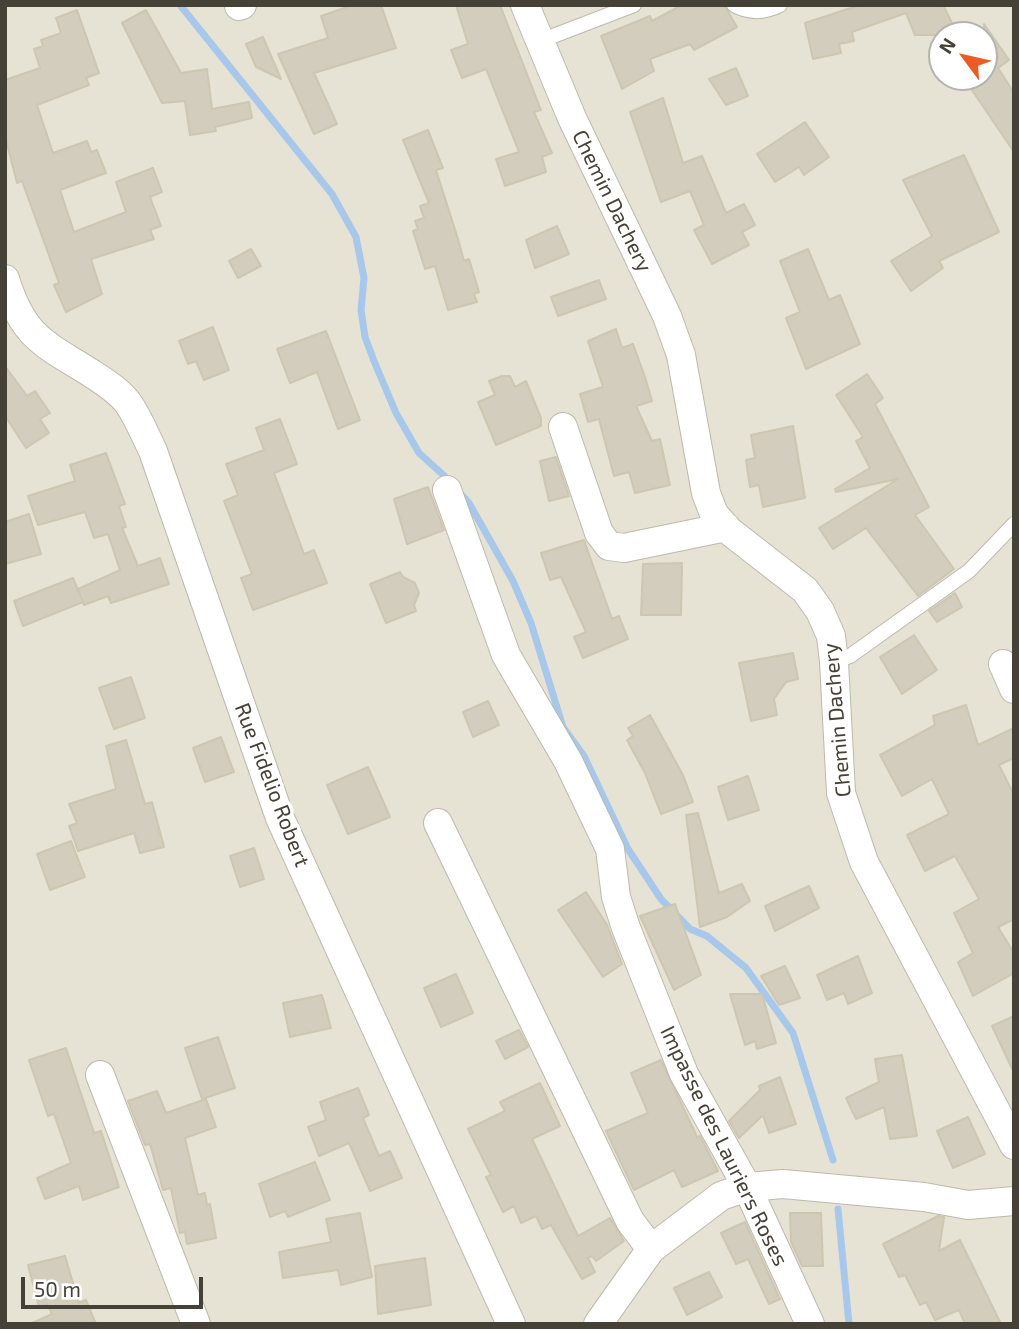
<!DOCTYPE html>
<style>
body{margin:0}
#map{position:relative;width:1019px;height:1329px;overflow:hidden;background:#f2f0e7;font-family:"Exo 2",sans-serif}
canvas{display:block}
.frame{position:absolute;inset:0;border:7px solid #454136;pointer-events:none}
.north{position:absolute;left:928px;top:21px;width:70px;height:70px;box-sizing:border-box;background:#fff;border:2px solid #b5b3af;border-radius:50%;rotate:303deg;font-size:19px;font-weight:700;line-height:28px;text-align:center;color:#454136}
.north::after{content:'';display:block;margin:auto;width:24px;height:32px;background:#ec5b24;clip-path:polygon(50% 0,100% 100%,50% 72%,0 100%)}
.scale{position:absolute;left:21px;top:1277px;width:182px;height:32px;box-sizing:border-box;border:4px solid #454136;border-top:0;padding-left:9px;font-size:21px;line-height:24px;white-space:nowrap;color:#454136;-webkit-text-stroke:5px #fff;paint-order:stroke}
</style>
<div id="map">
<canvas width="1019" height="1329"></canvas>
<div class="frame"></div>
<div class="north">N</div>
<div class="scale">50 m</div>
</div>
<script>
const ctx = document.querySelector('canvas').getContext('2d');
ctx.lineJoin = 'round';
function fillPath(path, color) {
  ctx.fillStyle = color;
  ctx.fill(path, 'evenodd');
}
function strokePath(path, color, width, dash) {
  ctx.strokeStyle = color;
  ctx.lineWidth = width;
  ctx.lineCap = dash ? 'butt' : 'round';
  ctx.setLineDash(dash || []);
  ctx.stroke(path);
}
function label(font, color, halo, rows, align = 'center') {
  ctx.font = font + ' "Exo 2",sans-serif';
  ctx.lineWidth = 7;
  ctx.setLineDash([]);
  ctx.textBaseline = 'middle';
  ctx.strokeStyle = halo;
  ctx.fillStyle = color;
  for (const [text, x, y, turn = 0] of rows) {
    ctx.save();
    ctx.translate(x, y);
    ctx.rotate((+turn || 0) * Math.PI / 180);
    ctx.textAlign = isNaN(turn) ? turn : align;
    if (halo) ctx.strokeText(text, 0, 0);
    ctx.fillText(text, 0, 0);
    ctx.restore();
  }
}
const residential = new Path2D(`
 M5,5H1014V1324H5ZM942,35H984V77H942Z`);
const stream = new Path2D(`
 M180,5L332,194L356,237L364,278L361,310L365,337L374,361L396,413L419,453L452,483
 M460,493L469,503L513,581L531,623L563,727L584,756L628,849L661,899L690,929L707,936L746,968L793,1033L833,1160
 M838,1209L849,1324`);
const building = new Path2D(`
 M353,5H381L396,48L314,73L337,124L314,134L278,54L328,38L321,16Z
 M456,5H500L541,110L534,112L552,153L542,157L546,172L505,186L496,159L519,152L486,69L462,78L451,50L468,44Z
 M682,5H724L737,27L694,50L690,44L650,59L654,71L622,89L601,36L650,16L652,21Z
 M860,5H943L958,35H915L906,13L852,32L854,41L839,44L841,53L813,59L805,23Z
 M77,10L99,73L86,78L89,85L37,105L53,153L87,141L91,152L97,150L106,173L60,190L74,232L126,212L116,182L153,168L162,192L150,197L161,226L150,230L154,239L91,259L102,294L66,312L54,285L59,283L22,181L17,183L5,136V80L40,68L34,49L43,46L41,40L61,33L56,18Z
 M146,10L181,73L207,69L212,109L249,102L252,118L215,127L216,131L190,135L185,101L162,103L122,23Z
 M984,24L1009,60L998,68L1014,93V152L963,77H984Z
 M263,37L281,79L256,67L246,44Z
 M736,68L748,96L726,105L709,79Z
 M663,98L683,163L702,156L726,213L744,204L755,225L742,232L749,245L712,264L694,230L704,225L690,191L661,202L630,112Z
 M805,122L829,157L804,175L799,167L775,182L757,154Z
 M428,130L443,168L436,170L458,239L464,261L469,259L479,292L474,294L477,302L448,310L435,266L425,269L413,231L418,229L415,221L424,218L420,206L429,203L403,140Z
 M964,155L999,232L939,261L943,268L911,291L891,261L932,236L903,180Z
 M557,226L569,254L535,268L526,240Z
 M251,249L261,266L238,278L229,261Z
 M808,249L829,300L840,295L860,344L806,369L786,318L800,312L780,261Z
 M599,280L606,299L558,316L551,297Z
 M213,327L229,370L204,380L196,361L188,364L179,341Z
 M616,329L622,348L633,344L645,377L652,401L636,406L652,441L660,439L670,485L635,493L629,472L614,476L599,419L588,422L580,394L603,387L588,341Z
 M326,331L360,420L338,429L317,372L290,383L277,349Z
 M5,366L27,396L35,391L50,413L40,419L49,433L26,448L5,416Z
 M867,374L883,398L875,404L929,507L915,515L954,569L918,596L866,528L833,549L819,528L898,479L836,492L835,489L870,468L856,441L863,437L836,395Z
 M502,376H510L515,387L526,381L541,418V426L496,445L478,402L495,395L489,381Z
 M280,419L297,464L274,473L304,554L314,550L327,583L253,610L241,578L252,574L224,501L238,495L226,464L264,450L256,428Z
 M793,426L805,498L763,507L759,485L750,487L746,460L755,458L751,435Z
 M106,453L125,504L119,506L126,527L122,528L138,566L160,558L169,584L111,603L108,596L84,605L78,589L120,570L108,534L94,538L85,512L38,525L28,496L75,481L70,465Z
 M556,457L569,496L549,501L540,461Z
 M428,487L444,530L407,544L394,499Z
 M29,514L41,554L5,564V522Z
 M584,540L612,619L619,616L628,639L583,658L574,637L586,632L561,577L550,580L541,553Z
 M682,563L681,615H641L643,564Z
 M400,572L403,577L415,583L419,593L414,605L416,611L386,623L370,584Z
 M73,578L83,602L23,626L14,601Z
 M955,593L962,607L937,622L929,611Z
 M914,635L937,670L902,694L880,657Z
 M793,653L798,679L786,682L774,699L777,715L751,721L739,663Z
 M131,677L145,718L114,729L99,688Z
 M488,701L499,725L473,737L463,712Z
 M966,705L978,745L1014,728V758L999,765L1014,795V919L998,927L1014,953V973L973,996L958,962L973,953L954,913L979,899L955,856L925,871L907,835L949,814L932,779L902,796L880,755L935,725L933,716Z
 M650,715L683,775L693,802L661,814L645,773L627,740L633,736L628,728Z
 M221,737L234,772L205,782L193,748Z
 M126,740L145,804L152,802L164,847L140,853L134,833L78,851L69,826L77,823L69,804L116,789L106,746Z
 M368,767L390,817L348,834L327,785Z
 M748,776L759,810L728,820L718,787Z
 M698,813L719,893L742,884L750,901L727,917L700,927L686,815Z
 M71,841L85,877L50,890L37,854Z
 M254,848L264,879L240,887L230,856Z
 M809,886L819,908L775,931L765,906Z
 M586,892L607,925L622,964L603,977L558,910Z
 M675,904L701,975L674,990L640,916Z
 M858,956L872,993L848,1004L844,993L827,1000L817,975Z
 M785,966L800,998L779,1005L761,976Z
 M456,974L473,1013L441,1027L424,988Z
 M730,994H762L776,1043L757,1049L755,1041L745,1045Z
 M322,995L331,1028L290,1037L283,1003Z
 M1014,1016V1073L992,1026Z
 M519,1030L528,1047L505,1059L496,1041Z
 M218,1037L235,1088L202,1099L185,1048Z
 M66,1048L94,1133L101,1131L119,1187L83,1200L79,1186L45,1199L37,1178L71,1163L54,1114L48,1116L29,1060Z
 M902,1055L917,1136L890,1139L884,1107L856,1119L846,1098L879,1082L875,1059Z
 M661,1060L697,1137L700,1136L718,1171L682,1187L674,1170L634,1190L606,1131L648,1113L631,1073Z
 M780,1077L796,1124L769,1133L763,1115L739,1138L729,1121L760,1090L759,1086Z
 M540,1083L560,1126L532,1139L578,1236L610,1218L624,1241L596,1261L592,1256L588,1258L595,1272L582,1279L551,1225L542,1229L536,1216L521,1223L514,1206L503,1212L486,1177L491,1175L468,1129L505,1111L500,1102Z
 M358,1088L369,1115L363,1118L379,1156L390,1151L402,1178L370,1191L349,1143L319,1156L308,1127L326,1120L320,1102Z
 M157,1091L166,1113L206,1099L216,1127L185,1138L198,1195L205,1193L207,1205L210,1204L216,1238L187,1244L185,1232L180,1233L171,1188L163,1190L150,1144L145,1145L128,1101Z
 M968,1117L985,1154L953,1168L937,1131Z
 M315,1162L330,1200L288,1217L285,1211L270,1217L259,1184Z
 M360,1213L372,1277L341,1285L338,1270L283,1278L279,1252L331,1242L326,1219Z
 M790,1213H821L823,1266H802L791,1242Z
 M938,1216L944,1217L939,1251L960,1240L1001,1324H965L959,1310L935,1320L926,1302L920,1305L905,1275L899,1277L883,1244Z
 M745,1222L780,1299L769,1304L748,1259L736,1264L721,1233Z
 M65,1256L79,1303L86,1300L96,1324H30L52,1314L47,1304L39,1307L28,1265Z
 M425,1258L431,1305L378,1314L375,1266Z
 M709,1272L722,1297L687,1315L674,1288Z`);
const service = new Path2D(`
 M734,5C750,14 764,13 780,5
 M540,41L634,5
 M834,662L850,656L969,571L1014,524`);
const minor = new Path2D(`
 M525,5L572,118L667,316L681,355L706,493L714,514L728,530L805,590L820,611L831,636L834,662L841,793L864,862L1014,1145
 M239,6L242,5
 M5,279C24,340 46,344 94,375C106,383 119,391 128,403C138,417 145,435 153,451L280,818L511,1324
 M563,427L599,533L609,546L624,548L726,527
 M447,490L506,655L568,761L610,849L616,897L626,928L684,1074L747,1187L810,1324
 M1003,664L1014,689
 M438,823L630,1221L651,1249
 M100,1075L196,1324
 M598,1324L651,1249L721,1196L747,1187L783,1184L924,1197L968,1205L1014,1201`);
const streetNames = [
 ["Chemin Dachery",612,201,64],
 ["Chemin Dachery",837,720,-95],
 ["Rue Fidelio Robert",272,785,69],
 ["Impasse des Lauriers Roses",724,1146,64]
];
fillPath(residential, '#e6e3d5');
strokePath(stream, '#a7c7eb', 7);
fillPath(building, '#d3cdbd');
strokePath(building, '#cdc6b1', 2);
strokePath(service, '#bdb9aa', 16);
strokePath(minor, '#bdb9aa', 30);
strokePath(service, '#fff', 14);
strokePath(minor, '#fff', 28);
label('21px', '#454136', '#fff', streetNames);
</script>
